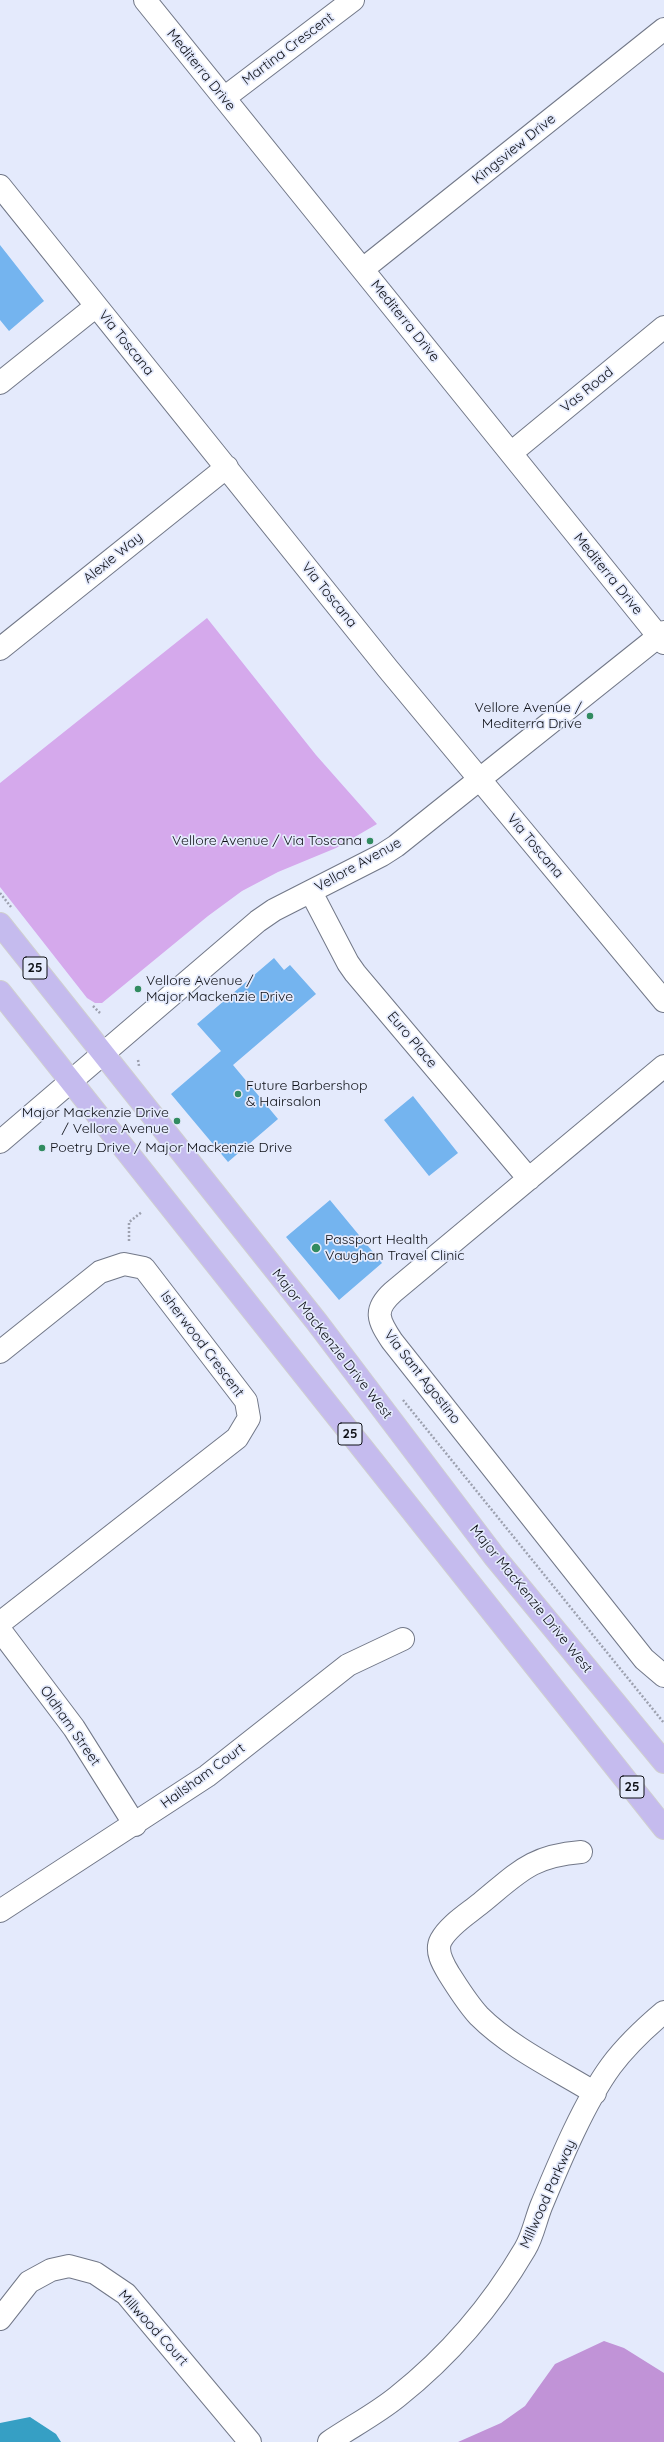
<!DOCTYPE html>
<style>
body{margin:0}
canvas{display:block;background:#e4eafc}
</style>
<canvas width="664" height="2442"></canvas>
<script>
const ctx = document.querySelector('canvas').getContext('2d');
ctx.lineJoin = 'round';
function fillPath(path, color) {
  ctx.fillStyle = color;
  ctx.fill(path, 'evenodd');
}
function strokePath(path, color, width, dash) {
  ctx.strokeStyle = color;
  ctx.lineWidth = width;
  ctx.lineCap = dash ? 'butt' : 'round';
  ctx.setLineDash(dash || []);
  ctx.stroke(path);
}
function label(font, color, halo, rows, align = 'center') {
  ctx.font = font + ' Quicksand,sans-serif';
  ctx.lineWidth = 3.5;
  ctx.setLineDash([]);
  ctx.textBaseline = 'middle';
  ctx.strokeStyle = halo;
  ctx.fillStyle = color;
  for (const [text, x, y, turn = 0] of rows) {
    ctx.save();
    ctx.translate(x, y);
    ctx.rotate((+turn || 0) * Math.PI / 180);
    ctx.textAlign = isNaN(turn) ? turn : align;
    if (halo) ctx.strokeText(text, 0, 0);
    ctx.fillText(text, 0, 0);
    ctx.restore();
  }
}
const green = new Path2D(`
 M207,618L316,755L377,824L336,848L278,872L242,891L208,916L102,1003H95L87,998L0,887V783Z`);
const forest = new Path2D(`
 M604,2341L624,2348L664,2373V2442H458L501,2423L525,2406L555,2364Z`);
const water = new Path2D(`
 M30,2417L56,2434L61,2442H0V2423Z`);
const building = new Path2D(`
 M0,245L44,301L9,331L0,320Z
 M274,958L284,970L290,965L316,994L233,1065L278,1119L228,1162L171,1094L221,1051L197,1024Z
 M413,1096L458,1153L429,1176L384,1120Z
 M330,1200L382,1263L339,1300L286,1237Z`);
const path = new Path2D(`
 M0,893L11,907
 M93,1006L100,1013
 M138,1060L139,1066
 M129,1241V1222L142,1212
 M403,1400L664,1723`);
const minor = new Path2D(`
 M145,0L664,643
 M224,98L353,0
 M0,186L388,669L664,1001
 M363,269L664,29
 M0,383L95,307
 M511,453L664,327
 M0,649L227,467
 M311,892L348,963L355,973L529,1179
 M664,1066L393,1292C373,1310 378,1320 392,1341L644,1659L664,1676
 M0,1142L258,921L274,910L382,855L396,846L664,632
 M0,1352L100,1272L124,1264L144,1268L246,1401L249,1418L237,1438L0,1623
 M0,1630L74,1728L135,1825
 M581,1852C531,1856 519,1872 481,1903C469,1913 449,1925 441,1940C435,1951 443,1964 449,1974C458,1988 467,2003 479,2016C511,2048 556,2069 595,2093
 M0,1911L207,1776L348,1665L403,1639
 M0,2319L29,2282L51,2270L69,2266L95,2273L126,2294L250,2442
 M329,2442C351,2427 376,2414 397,2397C450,2355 491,2307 525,2249C533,2236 536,2218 542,2204C560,2161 584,2103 611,2066C626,2046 645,2028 664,2012`);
const major = new Path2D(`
 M0,924L316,1321L494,1556L664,1762
 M0,992L664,1828`);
const markers = [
 [590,716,4,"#318b60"],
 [370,841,4,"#318b60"],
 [138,989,4,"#318b60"],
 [238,1094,4,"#318b60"],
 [177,1121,4,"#318b60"],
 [42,1148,4,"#318b60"],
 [316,1248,5,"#318b60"]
];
const shields = [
 [35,968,24],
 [350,1434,24],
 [632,1787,24]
];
const shieldNames = [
 ["25",35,968],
 ["25",350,1434],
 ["25",632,1787]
];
const streetNames = [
 ["Martina Crescent",288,49,-37],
 ["Mediterra Drive",201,70,51],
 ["Kingsview Drive",514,149,-39],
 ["Mediterra Drive",405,321,51],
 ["Via Toscana",126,343,51],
 ["Vas Road",587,390,-39],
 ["Alexie Way",113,558,-39],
 ["Mediterra Drive",608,574,51],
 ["Via Toscana",329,595,51],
 ["Via Toscana",535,846,50],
 ["Vellore Avenue",358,865,-29],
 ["Euro Place",412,1040,50],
 ["Isherwood Crescent",202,1344,53],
 ["Major MacKenzie Drive West",332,1344,52],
 ["Via Sant Agostino",422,1377,52],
 ["Major MacKenzie Drive West",531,1599,51],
 ["Oldham Street",70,1726,55],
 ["Hailsham Court",203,1776,-36],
 ["Millwood Parkway",548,2194,-66],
 ["Millwood Court",153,2328,48]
];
const poiNames = [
 ["Vellore Avenue /",582,708,"right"],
 ["Mediterra Drive",582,724,"right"],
 ["Vellore Avenue / Via Toscana",362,841,"right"],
 ["Vellore Avenue /",146,981],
 ["Major Mackenzie Drive",146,997],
 ["Future Barbershop",246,1086],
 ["& Hairsalon",246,1102],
 ["Major Mackenzie Drive",169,1113,"right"],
 ["/ Vellore Avenue",169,1129,"right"],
 ["Poetry Drive / Major Mackenzie Drive",50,1148],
 ["Passport Health",325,1240],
 ["Vaughan Travel Clinic",325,1256]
];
fillPath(green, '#d5a9ec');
fillPath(forest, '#c193d7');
fillPath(water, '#369fc4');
fillPath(building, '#74b4ef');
strokePath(minor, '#727888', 24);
strokePath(major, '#cfcfd0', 24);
strokePath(path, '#9da1af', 2.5, [2, 2]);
strokePath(minor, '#fff', 22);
strokePath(major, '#c5bbee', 22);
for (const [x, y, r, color] of markers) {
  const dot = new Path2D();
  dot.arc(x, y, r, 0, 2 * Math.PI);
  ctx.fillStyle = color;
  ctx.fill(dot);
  strokePath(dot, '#e4eafc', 1.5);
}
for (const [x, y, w] of shields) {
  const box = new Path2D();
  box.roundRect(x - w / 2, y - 11, w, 22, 3);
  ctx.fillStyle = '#e4eafc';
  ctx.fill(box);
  strokePath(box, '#0e1016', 1);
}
label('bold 13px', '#0e1016', null, shieldNames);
label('14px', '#0e1016', '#e4eafc', streetNames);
label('14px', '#0e1016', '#e4eafc', poiNames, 'left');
</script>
